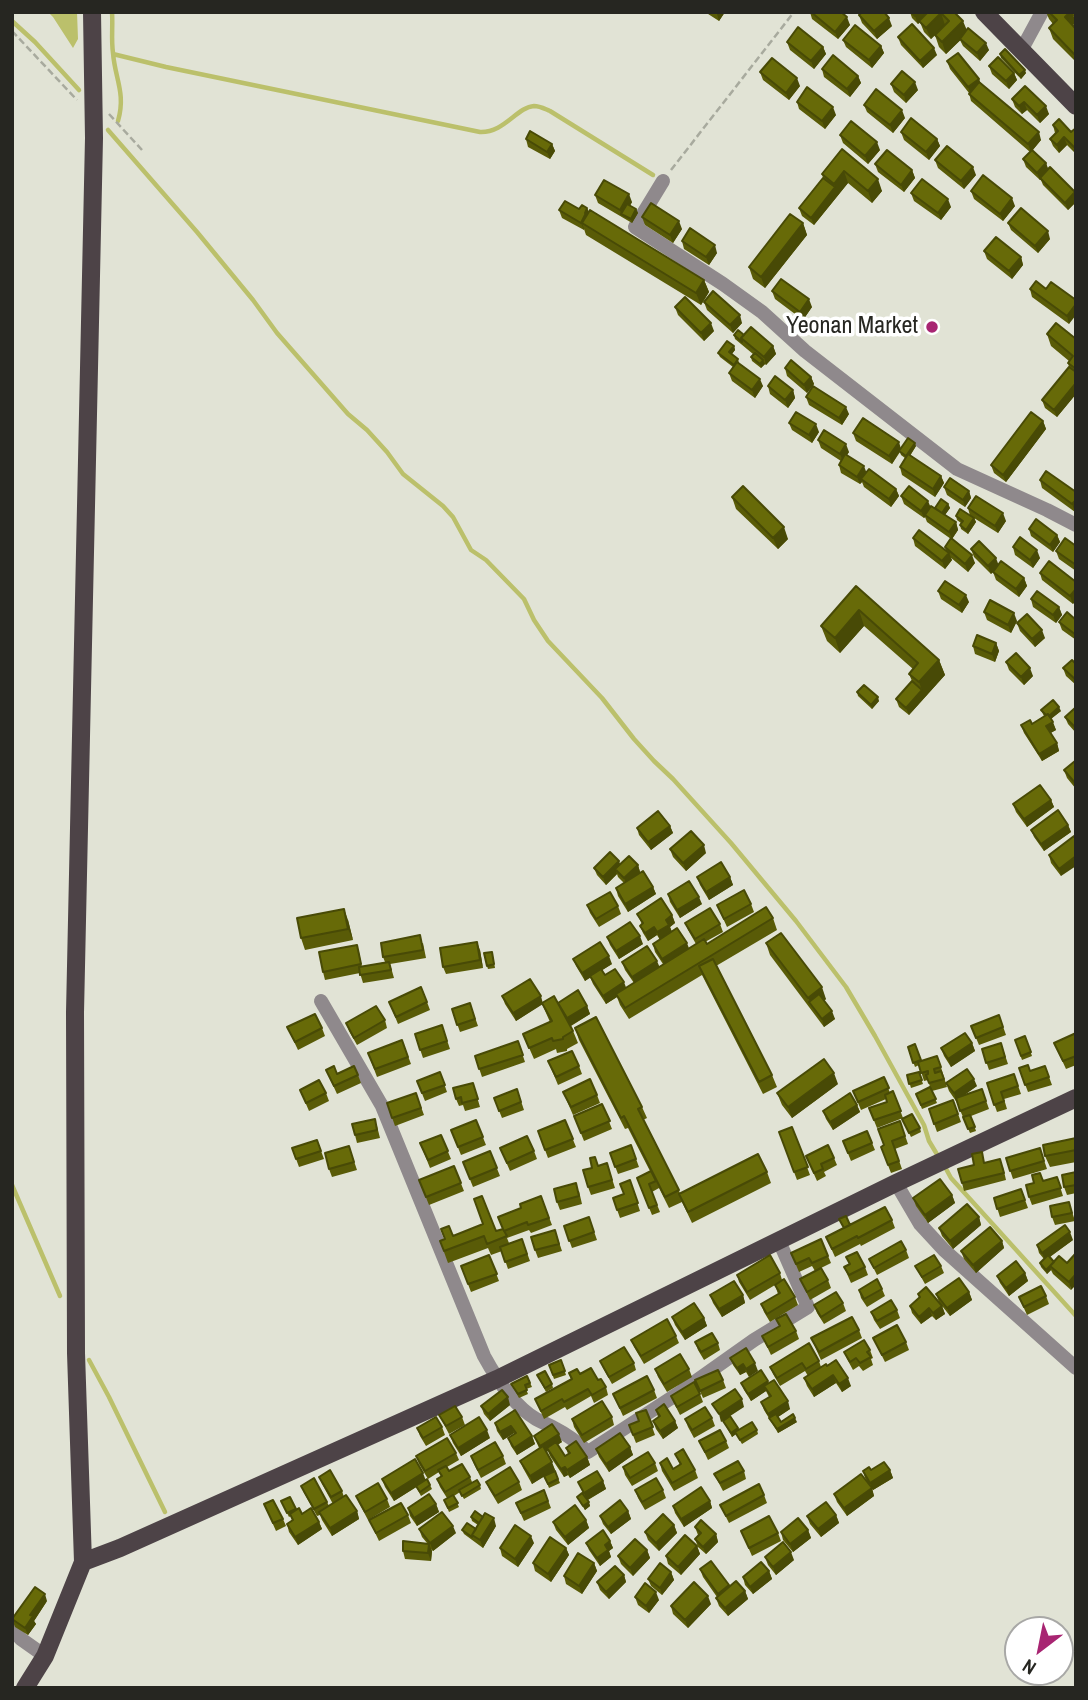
<!DOCTYPE html>
<style>
body{margin:0}
#map{position:relative;width:1088px;height:1700px;overflow:hidden;background:#e1e3d5;font-family:"Archivo Narrow",sans-serif}
canvas{display:block}
.frame{position:absolute;inset:0;border:14px solid #262621;pointer-events:none}
.north{position:absolute;left:1004px;top:1616px;width:70px;height:70px;box-sizing:border-box;background:#fff;border:2px solid #a8a8a6;border-radius:50%;rotate:212deg;font-size:19px;font-weight:700;line-height:28px;text-align:center;color:#262621}
.north::after{content:'';display:block;margin:auto;width:24px;height:32px;background:#a82572;clip-path:polygon(50% 0,100% 100%,50% 72%,0 100%)}
</style>
<div id="map">
<canvas width="1088" height="1700"></canvas>
<div class="frame"></div>
<div class="north">N</div>
</div>
<script>
const ctx = document.querySelector('canvas').getContext('2d');
ctx.lineJoin = 'round';
function fillPath(path, color) {
  ctx.fillStyle = color;
  ctx.fill(path, 'evenodd');
}
function strokePath(path, color, width, dash) {
  ctx.strokeStyle = color;
  ctx.lineWidth = width;
  ctx.lineCap = dash ? 'butt' : 'round';
  ctx.setLineDash(dash || []);
  ctx.stroke(path);
}
function label(font, color, halo, rows, align = 'center') {
  ctx.font = font + ' "Archivo Narrow",sans-serif';
  ctx.lineWidth = 7;
  ctx.setLineDash([]);
  ctx.textBaseline = 'middle';
  ctx.strokeStyle = halo;
  ctx.fillStyle = color;
  for (const [text, x, y, turn = 0] of rows) {
    ctx.save();
    ctx.translate(x, y);
    ctx.rotate((+turn || 0) * Math.PI / 180);
    ctx.textAlign = isNaN(turn) ? turn : align;
    if (halo) ctx.strokeText(text, 0, 0);
    ctx.fillText(text, 0, 0);
    ctx.restore();
  }
}
const water = new Path2D(`
 M48,12H77L78,39L73,48L53,17Z`);
const stream = new Path2D(`
 M112,12C113,26 111,39 113,53C115,79 126,93 118,121
 M12,21L35,42L79,90
 M113,54L166,67L480,132C504,133 517,107 534,106C540,106 545,109 550,111L653,175
 M108,130L197,232L253,300L277,333L348,414L367,430L387,452L403,474L443,506L453,517L471,550L486,560L524,599L534,620L548,641L602,698L634,739L654,761L673,779L731,843L796,921L846,987L875,1036L924,1125L929,1141L938,1156
 M945,1167L951,1178L1076,1316
 M12,1185L60,1296
 M89,1360L109,1397L165,1512`);
const path = new Path2D(`
 M12,31L77,100
 M109,114L142,150
 M671,170L794,12`);
const minor = new Path2D(`
 M1022,49L1042,12
 M663,181L635,227L723,284L762,312L805,351L957,469L1047,510L1076,525
 M321,1001L382,1106L484,1356C496,1378 514,1406 536,1419C543,1423 550,1425 556,1429C568,1435 578,1443 588,1452L682,1391L754,1340L808,1307L779,1241
 M896,1183L920,1224L944,1250L1076,1368
 M12,1629L21,1639L45,1656`);
const major = new Path2D(`
 M984,12L1076,106
 M83,1562L76,1353L75,1012L94,138L92,12
 M25,1688L45,1656L83,1562L120,1548L497,1379L896,1183L1076,1098`);
const wall = new Path2D(`
 M705,12H725L719,21Z
 M810,12H841L850,25L838,39L812,19Z
 M910,12H926L927,13L954,12L967,30L989,50L980,61L963,46L960,40L946,54L939,47L935,35L931,39L924,32L920,22L918,24L912,18Z
 M1046,12H1076V18L1073,16L1076,22L1073,25L1076,29V62L1053,39L1049,28L1053,24L1049,19Z
 M859,15L892,26L877,39L862,23Z
 M898,37L937,55L923,68L901,45Z
 M843,40L881,46L884,53L872,68L846,47Z
 M787,42L823,47L826,54L814,69L790,50Z
 M1000,54L1026,73L1021,79L1001,58Z
 M947,61L979,79L980,82L1041,140L1032,151L1046,163L1048,170L1075,192L1076,202L1068,210L1043,185L1041,180H1040L1026,167L1023,159L1030,152L971,101L969,93L950,69Z
 M989,66L1014,73L1017,80L1009,89L992,74Z
 M822,69L858,76L861,83L850,97L824,77Z
 M760,72L800,86L789,100L763,80Z
 M891,84L918,90L906,103L894,92Z
 M1025,86L1049,114L1040,123L1027,110L1022,114L1015,107L1012,99Z
 M797,102L836,115L825,129L799,109Z
 M864,105L905,118L893,133L867,112Z
 M1053,125L1071,132L1076,128V154L1067,145L1059,153L1053,146L1050,139L1055,133Z
 M901,132L937,139L940,146L929,160L904,140Z
 M840,135L880,150L868,164L843,143Z
 M526,139L552,144L555,151L550,159L528,147Z
 M842,149L882,191L872,203L848,183L814,225L802,216L799,208L823,178L822,174Z
 M935,160L976,175L964,189L938,168Z
 M875,164L912,170L915,178L904,192L878,172Z
 M971,191L1015,206L1003,221L974,199Z
 M911,193L951,207L941,220L914,201Z
 M595,195L632,202L630,206L636,209L638,213L632,223L598,203Z
 M587,208L589,212L704,280L709,292L701,305L586,235L584,229V230L562,218L559,210Z
 M642,217L682,229L673,243L645,225Z
 M803,223L807,235L765,288L753,279L749,267Z
 M1008,223L1050,239L1038,253L1011,230Z
 M682,241L717,253L709,265L684,249Z
 M984,251L1021,257L1023,265L1012,279L987,259Z
 M1030,289H1046L1076,300L1069,324L1032,297Z
 M772,291L812,307L803,320L775,299Z
 M704,302L742,323L733,333L707,310Z
 M675,307L714,331L704,341L678,315Z
 M1047,334L1076,339V394L1057,417L1045,408L1042,400L1069,367L1068,363L1069,361L1051,346Z
 M734,335H744L773,346L776,354L766,365L765,364L761,368L752,361L751,357L753,354L735,339Z
 M734,346L735,350L732,354L738,359L739,363L763,386L755,398L732,381L729,373L733,367L720,357L718,353Z
 M785,368L811,377L814,384L807,393L787,376Z
 M768,386L793,390L795,398L788,408L770,394Z
 M806,397L849,414L842,425L809,405Z
 M1043,421L1046,429L1006,482L994,473L991,465Z
 M789,423L819,432L812,443L792,430Z
 M853,433L901,448L916,446L910,456L941,476L944,483L935,497L902,475L900,467L905,458L901,455L900,452L892,464L856,441Z
 M818,440L849,452L847,455L866,472L896,489L899,496L891,507L864,487L862,482L860,484L841,473L839,465L841,461L821,448Z
 M1040,480L1076,492L1075,512L1042,488Z
 M944,487L969,491L971,498L965,507L947,495Z
 M901,496L935,508L948,504L950,508L945,515L956,522L958,530L952,539L975,563L968,572L950,557L952,560L945,569L915,546L913,538L946,551L945,547L951,539L927,522L925,517L924,518L904,504Z
 M732,497L788,539L778,549L736,509Z
 M968,508L1006,521L998,533L974,518L976,522L968,534L961,529L960,525L961,523L957,520L956,516H970Z
 M1029,529L1057,535L1060,542L1053,552L1031,536Z
 M1076,546V571L1059,559L1056,551Z
 M1013,547L1040,558L1033,568L1015,555Z
 M971,549L1024,578L1027,586L1019,597L996,580L993,572L996,568L991,574L974,557Z
 M1040,573L1076,582L1073,604L1042,580Z
 M856,586L939,660L945,675L909,715L899,707L896,699L912,681L909,674L913,669L864,626L840,653L827,641L821,626Z
 M938,591L969,602L962,613L941,599Z
 M1031,599L1059,607L1062,615L1056,623L1033,607Z
 M984,612L1017,621L1011,633L987,620Z
 M1076,620V640L1062,630L1059,622Z
 M1017,623L1045,638L1035,647L1020,631Z
 M996,643L999,651L995,662L975,654L973,646Z
 M1006,662L1033,676L1024,685L1009,670Z
 M1076,664V685L1066,676L1063,668Z
 M857,692L879,701L872,709L858,696Z
 M1076,709V733L1068,724L1065,717Z
 M1041,710L1061,711L1051,719L1056,730L1050,733L1057,743L1059,751L1042,761L1024,733L1021,725L1032,724L1044,716Z
 M1076,762V789L1067,778L1064,770Z
 M1051,800L1054,807L1027,827L1016,812L1013,804Z
 M1068,825L1071,832L1044,851L1034,837L1031,830Z
 M670,826L673,833L651,850L639,835L637,828Z
 M1074,836L1061,876L1051,863L1049,855Z
 M670,849L706,853L686,871L673,857Z
 M620,864L638,865L640,872L653,887L656,894L628,912L618,896L616,888L624,883L618,877L617,874L606,885L597,875L594,868Z
 M697,877H730L733,885L709,900L700,885Z
 M668,894L702,904L680,918L670,902Z
 M751,904L754,912L727,927L717,905Z
 M587,905L618,906L621,914L599,927L590,913Z
 M637,914L672,915L675,923L670,927L672,932L689,949L696,944L688,930L685,923L720,924L723,932L705,942L707,944L773,918L777,930L716,966L772,1075L777,1087L763,1094L702,975L629,1019L620,1005L617,997L606,1004L593,984L590,977L585,981L576,966L573,959L612,964L602,970L605,975L626,988L634,983L625,970L622,962L659,967L663,964L655,952L653,944L660,940L657,935L648,941L643,933L640,926L642,924Z
 M348,920L353,940L305,950L301,938Z
 M607,937L643,944L619,959L610,945Z
 M423,943L426,958L390,964L394,978L363,983L360,973L325,980L323,972L359,952L362,967L385,962L383,957Z
 M766,943L826,999L824,1001L835,1019L824,1027L770,955Z
 M480,950L483,968L446,974L443,967Z
 M493,956L495,968L488,969L487,966Z
 M502,996L543,1002L587,1006L590,1014L571,1026L578,1043L567,1049V1051L557,1053L556,1049L534,1059L523,1034L550,1022L542,1004L516,1021L505,1004Z
 M389,1002H427L430,1010L398,1024Z
 M470,1003L478,1026L460,1032L452,1009Z
 M999,1015L1006,1035L979,1045L971,1026Z
 M385,1020L387,1028L357,1045L349,1031L346,1023Z
 M442,1025L450,1049L423,1058L415,1034Z
 M287,1027L322,1028L325,1036L298,1050Z
 M575,1028L642,1107L647,1118L643,1120L680,1193L767,1172L771,1183L692,1223L682,1202L669,1208L659,1188L652,1192L660,1212L652,1215L637,1178L650,1171L628,1128L625,1129L579,1040Z
 M1076,1033V1065L1066,1069L1054,1043Z
 M1025,1036L1032,1056L1022,1060L1015,1040Z
 M402,1040L411,1064L377,1077L368,1053Z
 M518,1041L525,1062L482,1077L475,1056Z
 M972,1043L975,1051L951,1067L944,1056L941,1048Z
 M1001,1043L1008,1064L989,1070L982,1049Z
 M915,1044L921,1061L940,1064L947,1087L932,1091L937,1103L922,1109L916,1094L930,1087L928,1080L924,1081L919,1065L915,1067L908,1047Z
 M548,1061L579,1066L582,1074L558,1085Z
 M1045,1066L1052,1085L1028,1092L1019,1068L1030,1071Z
 M326,1070L337,1074L358,1075L361,1083L337,1094Z
 M440,1072L447,1092L425,1101L417,1081Z
 M919,1072L923,1084L911,1088L907,1075Z
 M1014,1074L1021,1094L1004,1099L1007,1109L997,1112L987,1083Z
 M884,1077L890,1093L893,1091L903,1118L877,1128L869,1108L887,1102L886,1099L861,1110L853,1091Z
 M473,1083L480,1107L465,1111L463,1105L459,1106L456,1099Z
 M946,1083L977,1086L964,1095L982,1089L989,1109L971,1116L976,1131L970,1133L956,1101L949,1091Z
 M838,1084L792,1118L782,1105L777,1093Z
 M517,1089L524,1110L502,1118L494,1098Z
 M300,1090L326,1093L329,1101L309,1111Z
 M563,1092L597,1095L600,1103L573,1115Z
 M416,1093L424,1115L395,1126L387,1103Z
 M953,1100L961,1122L937,1132L929,1109Z
 M602,1104L612,1129L584,1141L574,1116Z
 M857,1105L860,1112L833,1130L826,1119L823,1111Z
 M902,1119L920,1128L921,1132L911,1137Z
 M476,1120L486,1145L461,1155L451,1130Z
 M565,1120L576,1147L548,1158L538,1131Z
 M900,1121L908,1144L895,1149L902,1169L891,1173L881,1147L884,1145Z
 M377,1126L380,1138L357,1143L355,1135Z
 M792,1127L810,1175L797,1180L779,1132Z
 M867,1131L875,1150L851,1161L843,1141Z
 M441,1135L451,1159L430,1168L420,1143Z
 M317,1140L324,1159L299,1167L292,1148Z
 M631,1145L639,1167L618,1174L610,1153Z
 M349,1146L357,1170L332,1177L329,1169Z
 M500,1148L534,1151L537,1159L510,1171Z
 M1040,1148L1047,1169L1013,1179L1006,1158Z
 M1076,1150V1162L1050,1167L1045,1156Z
 M490,1151L500,1176L473,1187L463,1162Z
 M806,1156L834,1158L837,1165L824,1172L826,1176L817,1181Z
 M607,1163L615,1188L591,1195L588,1187L599,1166Z
 M454,1166L464,1191L429,1205L419,1180Z
 M1003,1167L1006,1180L964,1191L962,1183Z
 M1076,1172V1193L1067,1195L1064,1187Z
 M1057,1177L1063,1196L1032,1205L1029,1197Z
 M630,1180L640,1211L620,1218L613,1198L624,1194Z
 M1021,1189L1028,1208L1000,1217L994,1198Z
 M579,1191L582,1204L560,1210L557,1202Z
 M952,1195L955,1203L928,1223L916,1206L913,1198Z
 M541,1196L552,1225L531,1233L529,1230L507,1238L509,1243L522,1239L530,1261L508,1269L502,1251L491,1255L488,1248L448,1263L440,1241L483,1224L496,1231L503,1229L521,1208Z
 M1069,1202L1075,1221L1055,1225L1052,1217Z
 M589,1217L597,1240L572,1248L564,1226Z
 M979,1217L981,1225L953,1249L942,1236L939,1228Z
 M892,1220L895,1228L861,1246L860,1244L835,1257L826,1237L850,1225Z
 M555,1230L562,1251L538,1258L535,1250Z
 M821,1239L831,1263L821,1268L828,1280L831,1288L810,1300L800,1279L815,1271L812,1266L799,1272L791,1253Z
 M1073,1240L1050,1257L1054,1261L1067,1263L1071,1290L1053,1274L1051,1270L1047,1274L1041,1267L1040,1263L1044,1259L1039,1253L1037,1245Z
 M1002,1241L1004,1248L976,1273L964,1259L961,1251Z
 M906,1250L909,1258L877,1275L869,1259Z
 M489,1255L499,1281L471,1292L461,1266Z
 M846,1257L865,1267L868,1275L851,1283L844,1267L849,1264Z
 M915,1266H941L944,1273L925,1284Z
 M780,1273L782,1280L795,1297L798,1305L770,1322L764,1312L761,1304L778,1294L775,1285L750,1300L739,1282L737,1275Z
 M1025,1273L1028,1281L1009,1296L1000,1283L997,1276Z
 M882,1289L885,1296L867,1307L861,1298L859,1290Z
 M969,1292L972,1300L950,1316L939,1302L936,1294Z
 M918,1294L942,1306L945,1314L936,1320L932,1316L921,1324L912,1313L910,1306L919,1298Z
 M710,1295H743L745,1303L722,1317L713,1303Z
 M1046,1296L1049,1304L1027,1315L1019,1297Z
 M843,1303L846,1311L824,1324L817,1313L814,1305Z
 M897,1310L900,1318L880,1329L874,1320L871,1312Z
 M672,1317L704,1318L707,1326L685,1340L675,1325Z
 M776,1319L796,1331L799,1339L771,1355L762,1336L779,1326Z
 M859,1330L862,1338L821,1360L811,1338Z
 M676,1336L679,1343L644,1364L634,1347L631,1340Z
 M873,1338L906,1342L909,1350L885,1362Z
 M695,1342L718,1343L720,1350L704,1360L698,1350Z
 M746,1348L749,1377L746,1372L740,1375L733,1365L730,1358Z
 M870,1350L873,1358L871,1359L873,1365L863,1371L859,1366L853,1370L847,1359L844,1352Z
 M561,1360L566,1375L554,1379L549,1365Z
 M600,1361L634,1363L636,1370L612,1384L603,1368Z
 M819,1361L821,1367L827,1366L851,1386L842,1392L836,1383L814,1397L807,1386L804,1378L808,1376L805,1371L780,1386L773,1374L770,1367Z
 M655,1369H689L692,1377L667,1392L658,1377Z
 M569,1373L580,1374L598,1380L606,1387L608,1395L594,1403L591,1396L567,1410L565,1407L544,1419L535,1399L571,1379Z
 M537,1375L552,1384L553,1388L546,1392Z
 M527,1376L532,1387L526,1389L528,1394L519,1398L511,1384Z
 M695,1380H723L726,1388L703,1398Z
 M741,1383H769L790,1409L778,1417L781,1422H797L778,1433L764,1410L761,1402L769,1397L766,1391L751,1401L744,1390Z
 M654,1390L657,1398L623,1416L613,1394Z
 M700,1394L703,1402L680,1415L674,1403L671,1396Z
 M510,1405L490,1421L484,1414L481,1406Z
 M515,1410L532,1436L535,1444L517,1455L511,1446L508,1438L514,1434V1433L503,1440L497,1431L495,1423Z
 M646,1410L655,1435L636,1443L629,1425L639,1421Z
 M656,1410L675,1421L678,1428L663,1439L656,1429L653,1421L658,1417Z
 M439,1415L462,1417L465,1425L449,1434Z
 M612,1417L614,1425L584,1443L574,1427L572,1419Z
 M712,1418L715,1426L694,1438L688,1427L685,1419Z
 M723,1421L739,1430H757L758,1434L742,1444L736,1434L732,1437Z
 M442,1427L445,1435L426,1446L420,1436L417,1428Z
 M450,1435L490,1438L461,1456L453,1443Z
 M534,1436L562,1442L557,1445L565,1456L568,1454L566,1448L587,1457L590,1465L570,1478L568,1475L564,1477L550,1456L548,1451L546,1452L555,1470L547,1475L555,1471L560,1483L549,1488L544,1476L532,1484L523,1468L520,1461L539,1448Z
 M699,1441H726L729,1448L708,1460Z
 M630,1447L633,1455L609,1472L599,1457L596,1449Z
 M456,1453L459,1460L447,1467L449,1471L470,1477L472,1482L480,1485L481,1489L464,1499L460,1492L454,1496L459,1507L449,1512L444,1500L447,1498L440,1487L437,1479L441,1477L439,1472L428,1479L419,1464L416,1456Z
 M675,1454L695,1470L698,1478L674,1491L662,1471L660,1463L673,1469L680,1465Z
 M471,1456H503L506,1464L481,1478L474,1464Z
 M655,1463L658,1471L632,1486L625,1475L623,1467Z
 M871,1470H890L893,1478L873,1490L872,1489L874,1496L847,1516L837,1502L834,1494L870,1486L865,1478L863,1471Z
 M744,1471L746,1479L723,1491L714,1474Z
 M319,1477L342,1491L344,1497L357,1511L359,1519L332,1536L322,1520L320,1515L317,1516L304,1493L301,1486L327,1502L329,1506L333,1504L322,1484Z
 M382,1479L426,1480L430,1485L432,1489L421,1496L416,1487L394,1501L385,1487Z
 M603,1481L606,1489L588,1500L590,1506L585,1510L577,1497H585L578,1482Z
 M486,1482H519L522,1490L498,1504L489,1489Z
 M544,1490L551,1508L524,1521L516,1503Z
 M635,1490H663L666,1498L645,1510L638,1498Z
 M764,1495L767,1503L729,1523L720,1505Z
 M356,1496L387,1499L390,1507L368,1520L359,1503Z
 M281,1501L302,1514L319,1522L322,1529L298,1545L289,1532L287,1524L292,1520L291,1516L289,1517Z
 M710,1501L712,1508L684,1527L675,1513L673,1506Z
 M264,1504L283,1519L286,1526L276,1531Z
 M436,1504L439,1512L417,1526L410,1516L408,1508Z
 M628,1511L631,1519L611,1534L603,1524L600,1516Z
 M408,1515L411,1523L379,1541L369,1520Z
 M836,1515L839,1523L821,1537L810,1524L807,1516Z
 M471,1517L496,1526L483,1548L464,1534L462,1530L476,1529L478,1525L472,1521Z
 M586,1520L589,1528L568,1545L556,1530L553,1522Z
 M674,1525L677,1533L659,1551L648,1540L645,1532Z
 M695,1527L716,1534L718,1542L706,1554L698,1547L695,1539L698,1535Z
 M419,1529L456,1533L433,1551L431,1549L432,1551L431,1561L405,1559L403,1551L427,1543L422,1537Z
 M808,1530L811,1538L793,1552L783,1540L781,1532Z
 M741,1531L778,1533L781,1541L752,1556Z
 M610,1541L613,1548L609,1551L611,1557L600,1566L589,1550L586,1543Z
 M534,1543L518,1567L502,1556L500,1548Z
 M697,1546L700,1554L681,1575L668,1564L666,1556Z
 M566,1548L569,1555L551,1582L535,1571L533,1563Z
 M647,1550L650,1558L633,1576L621,1564L618,1556Z
 M765,1557L794,1560L776,1575L768,1565Z
 M594,1563L597,1571L582,1594L566,1584L564,1576Z
 M700,1569L729,1587L745,1591L748,1599L728,1616L719,1606L716,1598L717,1597L703,1577Z
 M769,1571L772,1579L753,1594L745,1585L743,1577Z
 M671,1572L674,1580L662,1595L651,1586L648,1579Z
 M624,1575L626,1582L609,1599L600,1590L597,1582Z
 M635,1597L659,1600L649,1613L638,1605Z
 M47,1601L34,1621L36,1624L28,1635L15,1627L12,1619Z
 M711,1604L688,1628L673,1614L671,1606Z`);
const shadedWall = new Path2D(`
 M717,12H725L719,21L717,14Z
 M919,12H926L927,15L918,24L915,16Z
 M1070,12H1072L1076,22L1069,29L1065,17Z
 M941,13L945,25L931,39L926,28Z
 M847,17L850,25L838,39L835,32Z
 M889,18L892,26L877,39L874,31Z
 M963,21L968,33L946,54L942,42Z
 M986,43L989,50L980,61L977,53Z
 M881,46L884,53L872,68L869,60Z
 M823,47L826,54L814,69L811,61Z
 M934,48L937,55L923,68L920,61Z
 M1025,70L1026,73L1021,79L1019,75Z
 M1014,73L1017,80L1009,89L1006,81Z
 M858,76L861,83L850,97L847,89Z
 M797,78L800,86L789,100L786,93Z
 M979,79L981,86L971,95L968,87Z
 M915,82L918,90L906,103L904,95Z
 M1024,102L1027,110L1022,114L1019,106Z
 M1046,106L1049,114L1040,123L1037,115Z
 M833,107L836,115L825,129L822,121Z
 M902,110L905,118L893,133L890,125Z
 M1039,132L1041,140L1031,152L1028,144Z
 M1064,137L1067,145L1059,153L1057,145Z
 M937,139L940,146L929,160L926,152Z
 M877,142L880,150L868,164L865,156Z
 M552,144L555,151L550,159L547,152Z
 M1046,163L1049,171L1040,180L1037,173Z
 M973,167L976,175L964,189L961,181Z
 M912,170L915,178L904,192L901,185Z
 M844,171L848,183L814,225L811,218L835,187L834,184Z
 M878,179L882,191L872,203L868,191Z
 M1075,192L1076,202L1068,210L1065,203Z
 M629,194L632,202L624,215L621,214L620,210Z
 M1012,198L1015,206L1003,221L1000,214Z
 M948,199L951,207L941,220L938,213Z
 M587,208L590,216L582,223L584,229V230L581,223Z
 M636,209L638,213L632,223L631,219Z
 M679,221L682,229L673,243L670,235Z
 M803,223L807,235L765,288L761,277Z
 M1048,231L1050,239L1038,253L1035,246Z
 M715,245L717,253L709,265L706,257Z
 M1021,257L1023,265L1012,279L1009,271Z
 M704,280L709,292L701,305L696,293Z
 M809,299L812,307L803,320L800,312Z
 M1076,304V315L1069,324L1067,316Z
 M740,315L742,323L733,333L730,325Z
 M711,323L714,331L704,341L701,333Z
 M734,346L735,350L730,356L729,352Z
 M773,346L776,354L766,365L764,357Z
 M763,360L765,364L761,368L760,364Z
 M811,377L814,384L807,393L804,385Z
 M760,379L763,386L755,398L752,390Z
 M1076,383V394L1057,417L1054,410Z
 M793,390L795,398L788,408L785,400Z
 M846,407L849,414L842,425L839,418Z
 M1043,421L1046,429L1006,482L1003,475Z
 M816,424L819,432L812,443L809,435Z
 M899,442L901,449L892,464L889,456Z
 M915,443L916,446L907,460L906,456Z
 M846,444L849,452L843,461L840,454Z
 M864,466L867,474L861,479L862,482L860,484L857,477Z
 M941,476L944,483L935,497L933,489Z
 M896,489L899,496L891,507L889,499Z
 M969,491L971,498L965,507L963,500Z
 M1076,500V511L1075,512L1072,504Z
 M928,501L931,508L925,515V517L924,518L921,511Z
 M948,504L950,508L942,519L941,515Z
 M1003,513L1006,521L998,533L995,526Z
 M974,518L976,522L968,534L966,530Z
 M956,522L958,530L952,539L949,532Z
 M784,527L788,539L778,549L773,538Z
 M1057,535L1060,542L1053,552L1050,545Z
 M1037,550L1040,558L1033,568L1030,560Z
 M949,553L952,560L945,569L942,561Z
 M972,555L975,563L968,572L965,564Z
 M996,558L999,566L991,574L988,566Z
 M1024,578L1027,586L1019,597L1016,589Z
 M1076,589V601L1073,604L1070,596Z
 M966,595L969,602L962,613L959,605Z
 M1059,607L1062,615L1056,623L1053,615Z
 M859,610L864,626L840,653L835,638Z
 M1014,613L1017,621L1011,633L1008,625Z
 M1042,630L1045,638L1035,647L1032,639Z
 M996,643L999,651L995,662L992,654Z
 M939,660L945,675L909,715L906,708L922,690L919,682Z
 M1030,668L1033,676L1024,685L1021,677Z
 M878,697L879,701L872,709L871,705Z
 M1059,707L1061,711L1048,721L1047,717Z
 M1053,722L1056,730L1049,734L1046,726Z
 M1057,743L1059,751L1042,761L1039,754Z
 M1051,800L1054,807L1027,827L1024,819Z
 M1068,825L1071,832L1044,851L1041,844Z
 M670,826L673,833L651,850L648,842Z
 M704,845L706,853L686,871L683,863Z
 M1076,856V866L1061,876L1059,869Z
 M619,861L622,869H615L617,874L606,885L603,877Z
 M638,865L640,872L627,886L624,878Z
 M730,877L733,885L709,900L706,892Z
 M653,887L656,894L628,912L625,904Z
 M699,897L702,904L680,918L677,910Z
 M344,909L348,920L353,940L348,929Z
 M672,915L675,923L670,927L672,932L660,940L657,932L666,920Z
 M654,927L657,935L648,941L645,933Z
 M640,936L643,944L619,959L616,951Z
 M477,942L480,950L483,968L480,960Z
 M687,943L690,951L665,967L662,959Z
 M609,956L612,964L585,981L582,973Z
 M657,961L660,968L635,985L632,977Z
 M624,982L627,990L616,994L617,997L606,1004L603,996Z
 M822,987L826,999L814,1008L808,998Z
 M541,996L543,1004L516,1021L513,1013Z
 M587,1006L590,1014L570,1026L567,1018Z
 M832,1011L835,1019L824,1027L822,1019Z
 M972,1043L975,1051L951,1067L948,1059Z
 M834,1073L838,1084L792,1118L788,1107Z
 M974,1079L977,1086L956,1101L954,1093Z
 M857,1105L860,1112L833,1130L830,1122Z
 M952,1195L955,1203L928,1223L925,1215Z
 M979,1217L981,1225L953,1249L950,1241Z
 M1070,1232L1073,1240L1045,1260L1042,1253Z
 M1002,1241L1004,1248L976,1273L973,1265Z
 M1050,1266L1051,1270L1047,1274L1046,1270Z
 M1025,1273L1028,1281L1009,1296L1006,1288Z
 M1076,1274V1285L1071,1290L1069,1282Z
 M969,1292L972,1300L950,1316L947,1308Z
 M743,1295L745,1303L722,1317L719,1309Z
 M942,1306L945,1314L936,1320L933,1313Z
 M929,1308L932,1316L921,1324L919,1317Z
 M704,1318L707,1326L685,1340L682,1332Z
 M755,1363L758,1371L749,1377L746,1369Z
 M743,1364L746,1372L740,1375L737,1368Z
 M833,1375L836,1383L814,1397L812,1389Z
 M848,1378L851,1386L842,1392L839,1384Z
 M768,1381L771,1389L764,1386L766,1391L751,1401L748,1394Z
 M508,1397L510,1405L490,1421L488,1414Z
 M742,1399L744,1407L721,1422L719,1414Z
 M788,1401L790,1409L772,1421L769,1418L771,1422L768,1414Z
 M795,1418L797,1422L778,1433L777,1429Z
 M675,1421L678,1428L663,1439L660,1431Z
 M511,1426L514,1433L503,1440L500,1432Z
 M738,1428L739,1432L732,1437L731,1433Z
 M487,1430L490,1438L461,1456L458,1448Z
 M559,1434L562,1442L549,1450L547,1448L548,1451L543,1454L540,1446Z
 M532,1436L535,1444L517,1455L514,1448Z
 M630,1447L633,1455L609,1472L606,1464Z
 M587,1457L590,1465L570,1478L567,1470Z
 M552,1462L555,1470L532,1484L530,1476Z
 M565,1467L568,1475L564,1477L561,1469Z
 M890,1470L893,1478L873,1490L870,1483Z
 M423,1473L426,1481L394,1501L391,1493Z
 M603,1481L606,1489L587,1500L584,1493Z
 M872,1488L874,1496L847,1516L844,1508Z
 M710,1501L712,1508L684,1527L681,1519Z
 M589,1502L590,1506L585,1510L583,1506Z
 M436,1504L439,1512L417,1526L414,1518Z
 M357,1511L359,1519L332,1536L330,1528Z
 M628,1511L631,1519L611,1534L608,1527Z
 M836,1515L839,1523L821,1537L818,1529Z
 M494,1518L496,1526L483,1548L480,1540Z
 M586,1520L589,1528L568,1545L565,1537Z
 M319,1522L322,1529L298,1545L295,1537Z
 M674,1525L677,1533L659,1551L656,1543Z
 M453,1526L456,1533L433,1551L430,1543Z
 M808,1530L811,1538L793,1552L790,1544Z
 M716,1534L718,1542L706,1554L703,1547Z
 M531,1536L534,1543L518,1567L515,1559Z
 M610,1541L613,1548L609,1551L611,1557L600,1566L597,1558L605,1545Z
 M429,1544L432,1551L431,1561L428,1553Z
 M697,1546L700,1554L681,1575L678,1567Z
 M566,1548L569,1555L551,1582L548,1574Z
 M647,1550L650,1558L633,1576L630,1568Z
 M791,1552L794,1560L776,1575L773,1567Z
 M594,1563L597,1571L582,1594L579,1586Z
 M769,1571L772,1579L753,1594L750,1587Z
 M671,1572L674,1580L662,1595L660,1588Z
 M624,1575L626,1582L609,1599L606,1592Z
 M745,1591L748,1599L728,1616L725,1608Z
 M656,1592L659,1600L649,1613L646,1606Z
 M45,1594L47,1601L34,1621L36,1624L28,1635L25,1628L30,1615Z
 M708,1596L711,1604L688,1628L685,1620Z`);
const building = new Path2D(`
 M811,12H841L847,17L835,32Z
 M862,12H884L889,18L874,31L859,15Z
 M911,12H919L915,16Z
 M928,12H954L963,21L942,42L935,35L949,21L941,13L926,28L919,21Z
 M1049,12H1070L1065,17L1076,29V52L1074,54L1049,28L1057,20Z
 M912,24L934,48L920,61L898,37Z
 M855,25L881,46L869,60L843,40Z
 M798,27L823,47L811,61L787,42Z
 M968,28L986,43L977,53L960,39Z
 M1005,49L1025,70L1019,75L1000,54Z
 M958,53L979,79L968,87L947,61Z
 M833,55L858,76L847,89L822,69Z
 M998,57L1014,73L1006,81L989,66Z
 M772,58L797,78L786,93L760,72Z
 M902,71L915,82L904,95L891,84Z
 M979,82L1039,132L1028,144L969,94Z
 M1025,86L1046,106L1037,115L1024,102L1019,106L1012,99Z
 M807,87L833,107L822,121L797,102Z
 M876,89L902,110L890,125L864,105Z
 M911,118L937,139L926,152L901,132Z
 M1059,119L1071,132L1076,128V145L1074,147L1064,137L1057,145L1050,139L1058,131L1053,125Z
 M851,121L877,142L865,156L840,135Z
 M530,131L552,144L547,152L526,139Z
 M947,146L973,167L961,181L935,160Z
 M842,149L878,179L868,191L844,171L834,184L822,174Z
 M887,150L912,170L901,185L875,164Z
 M1032,150L1046,163L1037,173L1023,159Z
 M1050,167L1075,192L1065,203L1040,178Z
 M983,175L1012,198L1000,214L971,191Z
 M823,178L835,187L811,218L799,208Z
 M922,179L948,199L938,213L911,193Z
 M604,180L629,194L620,210L595,195Z
 M565,201L579,209L582,205L587,208L585,213H586L581,223L559,210Z
 M651,203L679,221L670,235L642,217Z
 M627,204L636,209L631,219L621,214Z
 M1021,208L1048,231L1035,246L1008,223Z
 M590,210L704,280L696,293L582,223Z
 M790,214L803,223L761,277L749,267Z
 M690,228L715,245L706,257L682,241Z
 M996,237L1021,257L1009,271L984,251Z
 M781,279L809,299L800,312L772,291Z
 M1036,281L1046,289L1051,282L1076,300V304L1067,316L1030,289Z
 M713,291L740,315L730,325L704,302Z
 M685,297L711,323L701,333L675,307Z
 M1056,323L1076,339V369L1068,363L1073,356L1047,334Z
 M751,327L773,346L764,357L741,338Z
 M738,330L744,335L741,338L742,342L734,335Z
 M727,341L734,346L729,352L738,359L734,365L718,353Z
 M755,353L763,360L760,364L751,357Z
 M791,360L811,377L804,385L785,368Z
 M737,362L760,379L752,390L729,373Z
 M1069,367L1076,372V383L1054,410L1042,400Z
 M775,376L793,390L785,400L768,386Z
 M813,386L846,407L839,418L806,397Z
 M796,412L816,424L809,435L789,423Z
 M1031,412L1043,421L1003,475L991,465Z
 M863,418L899,442L889,456L853,433Z
 M824,430L846,444L840,454L818,440Z
 M908,438L915,443L906,456L899,451Z
 M845,454L864,466L857,477L839,465Z
 M908,454L941,476L933,489L900,467Z
 M869,469L896,489L889,499L861,479Z
 M1046,471L1076,492V500L1072,504L1040,480Z
 M950,478L969,491L963,500L944,487Z
 M743,486L784,527L773,538L732,497Z
 M909,486L928,501L921,511L901,496Z
 M976,496L1003,513L995,526L968,508Z
 M941,499L948,504L942,513L935,508Z
 M931,506L956,522L949,532L925,515Z
 M960,509L974,518L966,530L960,525L963,521L956,516Z
 M1036,519L1057,535L1050,545L1029,529Z
 M919,530L949,553L942,561L913,538Z
 M1020,537L1037,550L1030,560L1013,547Z
 M951,538L972,555L965,564L945,547Z
 M1065,538L1076,546V565L1056,551Z
 M979,541L996,558L988,566L971,549Z
 M1001,561L1024,578L1016,589L993,572Z
 M1049,561L1076,582V589L1070,596L1040,573Z
 M945,581L966,595L959,605L938,591Z
 M856,586L939,660L919,682L909,674L918,663L859,610L835,638L821,626Z
 M1037,591L1059,607L1053,615L1031,599Z
 M990,600L1014,613L1008,625L984,612Z
 M1067,612L1076,620V635L1059,622Z
 M1027,614L1042,630L1032,639L1017,623Z
 M977,635L996,643L992,654L973,646Z
 M1016,653L1030,668L1021,677L1006,662Z
 M1072,660L1076,664V680L1063,668Z
 M912,681L922,690L906,708L896,699Z
 M864,685L878,697L871,705L857,692Z
 M1053,700L1059,707L1049,716L1048,714L1046,715L1041,710Z
 M1075,708L1076,709V728L1065,717Z
 M1048,714L1053,722L1046,726L1057,743L1039,754L1021,725L1030,720L1032,724Z
 M1075,761L1076,762V784L1064,770Z
 M1040,785L1051,800L1024,819L1013,804Z
 M1058,810L1068,825L1041,844L1031,830Z
 M658,811L670,826L648,842L637,828Z
 M691,831L704,845L683,863L670,849Z
 M1074,836L1076,839V856L1059,869L1049,855Z
 M610,852L619,861L603,877L594,868Z
 M629,856L638,865L624,878L615,869Z
 M721,862L730,877L706,892L697,877Z
 M643,871L653,887L625,904L616,888Z
 M689,881L699,897L677,910L668,894Z
 M744,890L751,904L724,919L717,905Z
 M610,892L618,906L596,919L587,905Z
 M661,898L672,915L666,920L669,925L657,932L654,927L645,933L640,926L643,923L637,914Z
 M766,907L773,918L625,1008L616,994L704,939L707,944Z
 M710,908L720,924L695,939L685,923Z
 M344,909L348,929L301,938L297,918Z
 M630,922L640,936L616,951L607,937Z
 M677,928L687,943L662,959L653,944Z
 M781,933L822,987L808,998L766,943Z
 M420,935L423,950L383,957L381,943Z
 M477,942L480,960L443,967L440,948Z
 M600,942L609,956L582,973L573,959Z
 M357,945L361,964L323,972L319,952Z
 M647,946L657,961L632,977L622,962Z
 M492,952L494,964L487,966L484,953Z
 M713,959L772,1075L759,1082L699,966Z
 M389,962L391,970L360,975L359,967Z
 M601,969L605,975L615,969L624,982L603,996L590,976Z
 M530,979L541,996L513,1013L502,996Z
 M421,987L427,1002L396,1017L389,1002Z
 M578,990L587,1006L567,1018L558,1003Z
 M819,994L832,1011L822,1019L809,1002Z
 M554,996L573,1031L563,1037V1039L553,1041L552,1038L529,1048L523,1034L552,1021L542,1003Z
 M470,1003L475,1019L457,1025L452,1009Z
 M376,1006L385,1020L354,1038L346,1023Z
 M315,1014L322,1028L295,1042L287,1027Z
 M999,1015L1003,1027L976,1038L971,1026Z
 M596,1017L642,1107L638,1109L679,1190L665,1197L624,1116L621,1118L575,1028Z
 M442,1025L447,1041L420,1050L415,1034Z
 M965,1033L972,1043L948,1059L941,1048Z
 M1076,1033V1056L1063,1061L1054,1043Z
 M1025,1036L1031,1052L1021,1056L1015,1040Z
 M402,1040L408,1057L375,1069L368,1053Z
 M518,1041L523,1055L479,1069L475,1056Z
 M1001,1043L1005,1057L986,1063L982,1049Z
 M915,1044L921,1060L913,1063L908,1047Z
 M572,1051L579,1066L556,1077L548,1061Z
 M937,1056L941,1067L934,1069L935,1073L941,1071L944,1079L929,1083L926,1075L928,1074V1071L921,1073L918,1062Z
 M824,1059L834,1073L788,1107L777,1093Z
 M1028,1065L1030,1071L1045,1066L1049,1077L1025,1085L1019,1068Z
 M334,1066L337,1074L354,1066L358,1075L334,1086L326,1070Z
 M967,1069L974,1079L954,1093L946,1083Z
 M440,1072L445,1085L422,1093L417,1081Z
 M919,1072L922,1080L909,1084L907,1075Z
 M1014,1074L1018,1086L1001,1092L1004,1101L994,1105L987,1083Z
 M884,1077L889,1088L858,1102L853,1091Z
 M590,1079L597,1095L571,1107L563,1092Z
 M319,1080L326,1093L306,1103L300,1090Z
 M473,1083L478,1099L462,1103L461,1097L456,1099L453,1088Z
 M930,1087L936,1099L921,1105L916,1094Z
 M517,1089L521,1102L499,1111L494,1098Z
 M982,1089L986,1101L960,1111L956,1098Z
 M893,1091L901,1111L874,1120L869,1108L887,1102L885,1095Z
 M416,1093L421,1108L392,1118L387,1103Z
 M850,1093L857,1105L830,1122L823,1111Z
 M953,1100L958,1114L934,1124L929,1109Z
 M602,1104L610,1121L581,1133L574,1116Z
 M912,1114L920,1128L909,1133L902,1119Z
 M970,1115L975,1127L968,1129L963,1117Z
 M375,1119L377,1130L355,1135L352,1124Z
 M476,1120L483,1137L458,1147L451,1130Z
 M565,1120L573,1139L545,1150L538,1131Z
 M900,1121L905,1136L892,1141L899,1161L888,1165L881,1147L884,1145L878,1129Z
 M792,1127L808,1167L794,1172L779,1132Z
 M867,1131L872,1143L848,1153L843,1141Z
 M441,1135L448,1151L428,1160L420,1143Z
 M527,1136L534,1151L507,1163L500,1148Z
 M1076,1138V1150L1045,1156L1043,1145Z
 M317,1140L321,1151L296,1159L292,1148Z
 M631,1145L636,1159L615,1167L610,1153Z
 M828,1145L834,1158L821,1164L823,1169L814,1173L806,1156Z
 M349,1146L354,1162L329,1169L325,1153Z
 M1040,1148L1044,1161L1010,1171L1006,1158Z
 M490,1151L497,1168L470,1179L463,1162Z
 M982,1152L984,1163L1000,1159L1004,1173L962,1183L958,1169L974,1165L972,1154Z
 M758,1154L767,1172L688,1212L679,1194Z
 M595,1157L598,1166L607,1163L612,1180L588,1187L583,1170L592,1168L590,1158Z
 M454,1166L461,1183L426,1197L419,1180Z
 M651,1171L656,1181L649,1184L657,1205L649,1208L637,1178Z
 M1076,1172V1185L1064,1187L1062,1175Z
 M1040,1173L1043,1181L1057,1177L1061,1188L1029,1197L1026,1185L1034,1183L1032,1175Z
 M940,1179L952,1195L925,1215L913,1198Z
 M630,1180L638,1203L617,1210L613,1198L624,1194L620,1184Z
 M576,1183L579,1196L557,1202L554,1189Z
 M1021,1189L1025,1200L997,1209L994,1198Z
 M482,1196L496,1231L503,1229L507,1236L487,1244L484,1236L444,1251L440,1241L445,1239L441,1229L449,1226L453,1236L483,1224L474,1199Z
 M541,1196L549,1218L528,1225L527,1222L504,1231L503,1229L498,1217L521,1208L520,1204Z
 M1069,1202L1072,1213L1052,1217L1050,1206Z
 M967,1204L979,1217L950,1241L939,1228Z
 M885,1207L892,1220L858,1238L857,1236L832,1249L826,1237Z
 M846,1216L850,1225L844,1228L839,1219Z
 M589,1217L594,1232L569,1241L564,1226Z
 M1065,1225L1070,1232L1042,1253L1037,1245Z
 M990,1227L1002,1241L973,1265L961,1251Z
 M555,1230L559,1244L535,1250L531,1237Z
 M522,1239L527,1254L505,1262L500,1247Z
 M821,1239L828,1256L812,1263L809,1258L796,1264L791,1253Z
 M901,1241L906,1250L874,1268L869,1259Z
 M857,1252L865,1267L849,1275L844,1267L850,1264L846,1257Z
 M1076,1253V1274L1069,1282L1050,1266L1059,1256L1067,1263Z
 M489,1255L497,1274L468,1284L461,1266Z
 M770,1255L780,1273L747,1292L737,1275Z
 M934,1255L941,1266L922,1277L915,1266Z
 M1048,1255L1054,1262L1046,1270L1040,1263Z
 M1016,1261L1025,1273L1006,1288L997,1276Z
 M821,1268L828,1280L807,1292L800,1279Z
 M959,1278L969,1292L947,1308L936,1294Z
 M784,1279L795,1297L767,1314L761,1304L780,1293L775,1285Z
 M877,1279L882,1289L864,1299L859,1290Z
 M734,1281L743,1295L719,1309L710,1295Z
 M1041,1286L1046,1296L1024,1307L1019,1297Z
 M926,1287L942,1306L933,1313L929,1308L919,1317L910,1306L920,1297L918,1294Z
 M836,1292L843,1303L821,1317L814,1305Z
 M891,1300L897,1310L877,1321L871,1312Z
 M694,1303L704,1318L682,1332L672,1317Z
 M786,1314L796,1331L768,1347L762,1336L780,1326L776,1319Z
 M852,1317L859,1330L819,1352L811,1338Z
 M667,1319L676,1336L641,1356L631,1340Z
 M897,1325L906,1342L882,1355L873,1338Z
 M712,1333L718,1343L701,1352L695,1342Z
 M864,1340L870,1350L867,1352L871,1357L860,1363L856,1358L850,1362L844,1352Z
 M809,1343L819,1361L806,1369L802,1363L777,1378L770,1367Z
 M624,1347L634,1363L609,1377L600,1361Z
 M746,1348L755,1363L746,1369L743,1364L737,1368L730,1358Z
 M680,1354L689,1369L664,1384L655,1369Z
 M561,1360L565,1371L553,1375L549,1365Z
 M836,1360L848,1378L839,1384L833,1375L812,1389L804,1378L826,1364L827,1366Z
 M591,1368L598,1380L601,1379L606,1387L592,1395L588,1389L564,1402L562,1399L541,1411L535,1399L572,1379L569,1373L577,1369L580,1374Z
 M718,1370L723,1380L700,1391L695,1380Z
 M761,1370L768,1381L748,1394L741,1383Z
 M545,1371L552,1384L545,1388L537,1375Z
 M527,1376L530,1383L525,1385L527,1390L518,1394L511,1384Z
 M647,1376L654,1390L620,1408L613,1394Z
 M774,1380L788,1401L768,1414L761,1402L771,1396L764,1386Z
 M694,1382L700,1394L677,1407L671,1396Z
 M735,1389L742,1399L719,1414L712,1404Z
 M502,1390L508,1397L488,1414L481,1406Z
 M602,1401L612,1417L582,1435L572,1419Z
 M664,1404L675,1421L660,1431L653,1421L660,1416L656,1410Z
 M455,1406L462,1417L446,1426L439,1415Z
 M705,1407L712,1418L692,1430L685,1419Z
 M515,1410L532,1436L514,1448L508,1438L516,1433L511,1426L500,1432L495,1423Z
 M646,1410L653,1427L633,1435L629,1425L639,1421L636,1413Z
 M776,1414L781,1422L793,1414L795,1418L777,1429L769,1418Z
 M730,1416L738,1428L731,1433L723,1421Z
 M436,1417L442,1427L423,1438L417,1428Z
 M479,1417L487,1430L458,1448L450,1435Z
 M752,1422L757,1430L740,1440L735,1432Z
 M552,1424L559,1434L540,1446L534,1436Z
 M720,1430L726,1441L705,1452L699,1441Z
 M620,1433L630,1447L606,1464L596,1449Z
 M447,1438L456,1453L425,1471L416,1456Z
 M576,1441L587,1457L567,1470L565,1467L561,1469L547,1448L556,1442L565,1456L570,1453L566,1448Z
 M495,1442L503,1456L478,1470L471,1456Z
 M543,1446L552,1462L530,1476L520,1461Z
 M683,1449L695,1470L672,1483L660,1463L667,1458L673,1469L681,1464L675,1454Z
 M648,1452L655,1463L630,1478L623,1467Z
 M415,1459L423,1473L391,1493L382,1479Z
 M738,1461L744,1471L720,1483L714,1474Z
 M884,1462L890,1470L870,1483L863,1471L869,1467L871,1470Z
 M462,1464L470,1477L445,1492L437,1479L442,1476L438,1470L446,1466L449,1471Z
 M510,1467L519,1482L495,1496L486,1482Z
 M330,1470L342,1491L331,1497L319,1477Z
 M555,1471L558,1479L548,1484L544,1476Z
 M597,1471L603,1481L584,1493L578,1482Z
 M861,1474L872,1488L844,1508L834,1494Z
 M314,1478L327,1502L314,1509L301,1486Z
 M656,1478L663,1490L642,1502L635,1490Z
 M427,1479L430,1485L420,1492L416,1486Z
 M477,1480L480,1485L462,1496L459,1490Z
 M378,1483L387,1499L365,1512L356,1496Z
 M759,1484L764,1495L726,1516L720,1505Z
 M701,1487L710,1501L681,1519L673,1506Z
 M544,1490L548,1501L521,1513L516,1503Z
 M582,1493L589,1502L583,1506L577,1497Z
 M429,1494L436,1504L414,1518L408,1508Z
 M346,1495L357,1511L330,1528L319,1512Z
 M453,1495L458,1503L448,1508L444,1500Z
 M290,1497L296,1509L287,1513L281,1501Z
 M273,1500L283,1519L273,1523L264,1504Z
 M620,1500L628,1511L608,1527L600,1516Z
 M826,1502L836,1515L818,1529L807,1516Z
 M401,1503L408,1515L376,1533L369,1520Z
 M575,1505L586,1520L565,1537L553,1522Z
 M299,1508L302,1514L311,1508L319,1522L295,1537L287,1524L293,1520L290,1514Z
 M475,1511L483,1517L479,1523L471,1517Z
 M442,1512L453,1526L430,1543L419,1529Z
 M485,1513L494,1518L480,1540L472,1535Z
 M663,1514L674,1525L656,1543L645,1532Z
 M769,1516L778,1533L749,1548L741,1531Z
 M798,1518L808,1530L790,1544L781,1532Z
 M701,1520L716,1534L703,1547L695,1539L701,1533L695,1527Z
 M467,1523L476,1529L472,1535V1537L462,1530Z
 M515,1525L531,1536L515,1559L500,1548Z
 M603,1530L610,1541L605,1545L608,1550L597,1558L586,1543Z
 M685,1535L697,1546L678,1567L666,1556Z
 M550,1537L566,1548L548,1574L533,1563Z
 M635,1539L647,1550L630,1568L618,1556Z
 M403,1541L429,1544L428,1553L403,1551Z
 M783,1542L791,1552L773,1567L765,1557Z
 M578,1553L594,1563L579,1586L564,1576Z
 M711,1561L729,1585L718,1594L700,1569Z
 M761,1562L769,1571L750,1587L743,1577Z
 M660,1563L671,1572L660,1588L648,1579Z
 M615,1566L624,1575L606,1592L597,1582Z
 M736,1581L745,1591L725,1608L716,1598Z
 M694,1582L708,1596L685,1620L671,1606Z
 M645,1583L656,1592L646,1606L635,1597Z
 M35,1587L45,1594L30,1615L33,1616L25,1628L12,1619Z`);
const markers = [
 [932,327,7,"#a82572"]
];
const poiNames = [
 ["Yeonan Market",918,327]
];
fillPath(water, '#bbc06b');
strokePath(stream, '#bbc06b', 4.5);
strokePath(path, '#a8aa9e', 2.5, [7, 3.5]);
strokePath(minor, '#8f898c', 14);
strokePath(major, '#4d4347', 18);
fillPath(wall, '#595b07');
fillPath(shadedWall, '#484a06');
fillPath(building, '#676a08');
strokePath(building, '#484a06', 2);
for (const [x, y, r, color] of markers) {
  const dot = new Path2D();
  dot.arc(x, y, r, 0, 2 * Math.PI);
  ctx.fillStyle = color;
  ctx.fill(dot);
  strokePath(dot, '#fff', 2.5);
}
label('24px', '#262621', '#fff', poiNames, 'right');
</script>
